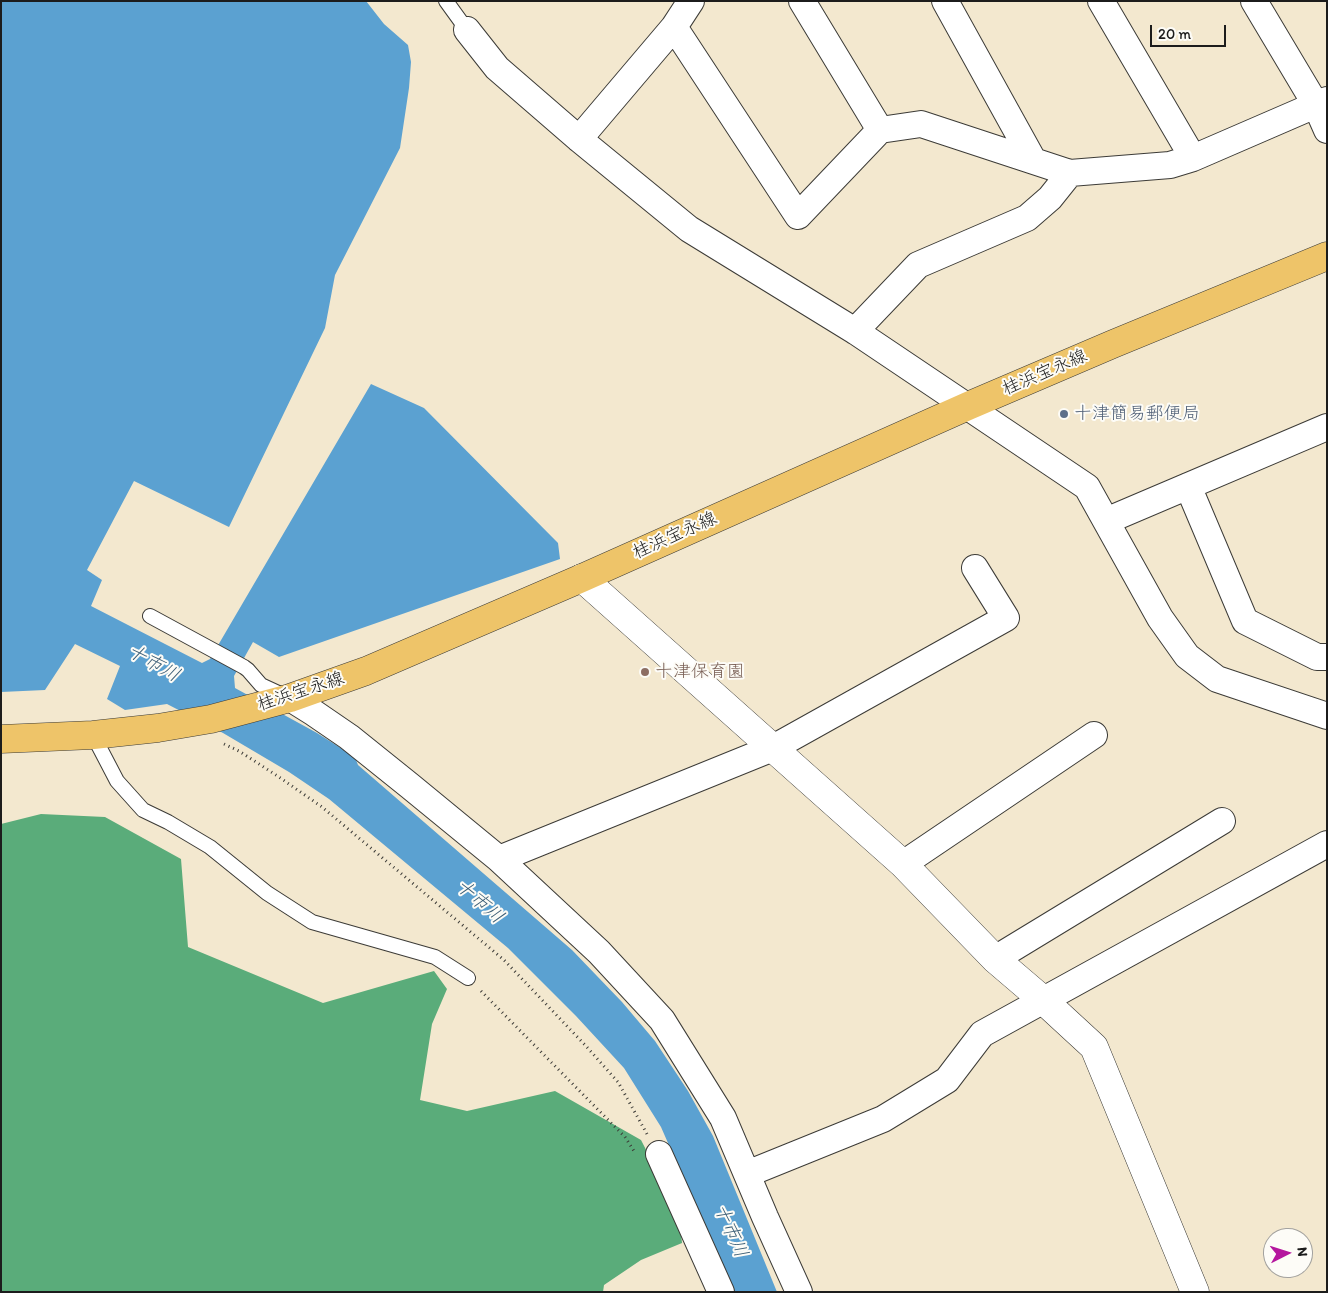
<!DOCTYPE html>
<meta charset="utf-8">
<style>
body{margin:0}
#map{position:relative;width:1328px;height:1293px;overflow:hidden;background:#f3e8cf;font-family:Itim,sans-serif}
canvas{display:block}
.frame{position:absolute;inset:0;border:2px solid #1c1c1c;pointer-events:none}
.north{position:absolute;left:1263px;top:1228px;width:50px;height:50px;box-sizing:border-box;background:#fdfcf7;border:1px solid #a3a29f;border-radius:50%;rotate:85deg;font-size:14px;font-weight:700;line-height:20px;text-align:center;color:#1c1c1c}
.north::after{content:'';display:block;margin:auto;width:18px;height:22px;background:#b5179e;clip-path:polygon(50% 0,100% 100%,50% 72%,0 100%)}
.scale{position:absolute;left:1150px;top:25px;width:76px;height:22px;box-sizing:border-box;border:2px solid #1c1c1c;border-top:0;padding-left:6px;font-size:15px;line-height:18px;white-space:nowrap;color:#1c1c1c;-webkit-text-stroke:4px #fdfcf7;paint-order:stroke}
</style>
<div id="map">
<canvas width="1328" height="1293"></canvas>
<div class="frame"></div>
<div class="north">N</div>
<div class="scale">20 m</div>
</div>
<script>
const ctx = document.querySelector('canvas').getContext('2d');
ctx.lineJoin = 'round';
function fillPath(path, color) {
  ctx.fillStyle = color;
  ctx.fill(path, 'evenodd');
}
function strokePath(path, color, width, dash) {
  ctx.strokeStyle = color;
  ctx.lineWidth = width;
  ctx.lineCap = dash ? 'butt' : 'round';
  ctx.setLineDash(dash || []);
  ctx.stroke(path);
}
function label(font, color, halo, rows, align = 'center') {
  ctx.font = font + ' Itim,"Klee One",sans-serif';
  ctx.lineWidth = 4;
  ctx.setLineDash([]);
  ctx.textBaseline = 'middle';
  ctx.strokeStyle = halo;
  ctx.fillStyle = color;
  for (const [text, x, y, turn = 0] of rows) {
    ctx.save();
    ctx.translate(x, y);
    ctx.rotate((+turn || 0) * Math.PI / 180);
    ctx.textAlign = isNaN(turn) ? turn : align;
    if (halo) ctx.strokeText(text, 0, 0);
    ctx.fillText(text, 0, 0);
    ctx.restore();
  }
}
const forest = new Path2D(`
 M41,814L105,817L181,859L188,947L323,1003L434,971L447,989L432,1024L420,1100L467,1111L555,1091L641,1140L679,1214L682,1243L641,1260L604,1285L603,1292H1V824Z`);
const water = new Path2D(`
 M1,1H366L384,24L408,45L411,62L409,88L400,148L335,275L325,328L229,527L134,481L87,570L102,580L91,606L202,663L210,659L371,384L424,408L558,543L560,559L279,657L253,642L234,676L235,688L317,733L355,757L358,765L572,950L622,1002L655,1041L688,1091L713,1136L777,1292H733L661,1127L624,1068L576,1016L508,948L329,799L289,772L223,733L167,704L125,710L107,699L120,666L75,644L45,690L1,692Z`);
const path = new Path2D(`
 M224,744L239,751L279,777L322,807L504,960L585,1045L618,1082L647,1134
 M481,991L625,1137L634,1151`);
const service = new Path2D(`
 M446,1L467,30
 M150,616L244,667L248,670L261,685L287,697
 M93,735L117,781L143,810L168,822L210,847L267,893L312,922L435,957L468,978`);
const minor = new Path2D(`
 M802,1L880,130
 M945,1L1033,160
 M1101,1L1193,158
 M1254,1L1316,105L1327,130
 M674,27L798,216L880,130L921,124L1070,173L1170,165L1193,158L1327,100
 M467,30L497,68L579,139L689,229L855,331L1087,487L1160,618L1187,656L1217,679L1327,716
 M579,139L674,27L691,1
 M855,331L918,265L1027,218L1050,198L1070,173
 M1188,486L1245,621L1317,657H1327
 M1106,521L1327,427
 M290,698L314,713L349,737L410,786L499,859L599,952L662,1020L723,1118L765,1217L799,1292
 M499,859L773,748L1006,618L975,568
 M903,864L1094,735
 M995,959L1222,821
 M659,1154L721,1292
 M747,1174L883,1119L947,1080L982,1034L1327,844`);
const tertiary = new Path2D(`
 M582,578L903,864L995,959L1043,1000L1094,1047L1195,1292`);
const primary = new Path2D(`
 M1,739L93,735L158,728L211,719L290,698L366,671L582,578L968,406L1113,344L1327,256`);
const markers = [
 [1064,414,5,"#5c6f8a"],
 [645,672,5,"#8d6e63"]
];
const streetNames = [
 ["桂浜宝永線",1045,373,-23],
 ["桂浜宝永線",675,536,-24],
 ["桂浜宝永線",301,692,-18]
];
const serviceNames = [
 ["十津簡易郵便局",1074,414]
];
const educationNames = [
 ["十津保育園",655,672]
];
const waterNames = [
 ["十市川",153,664,29],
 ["十市川",479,902,41],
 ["十市川",730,1231,66]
];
fillPath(forest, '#5aac7a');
fillPath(water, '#5ba1d1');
strokePath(service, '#3c3b37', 16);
strokePath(minor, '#3c3b37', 28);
strokePath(tertiary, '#3c3b37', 29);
strokePath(primary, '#3c3b37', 29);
strokePath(path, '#3c3b37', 3, [1, 4]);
strokePath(service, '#fff', 14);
strokePath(minor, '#fff', 26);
strokePath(tertiary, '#fff', 28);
strokePath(primary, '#eec469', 28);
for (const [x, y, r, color] of markers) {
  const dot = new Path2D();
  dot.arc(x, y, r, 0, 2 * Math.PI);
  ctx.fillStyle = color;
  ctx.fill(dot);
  strokePath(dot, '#fdfcf7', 2);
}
label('18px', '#1c1c1c', '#fdfcf7', streetNames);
label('18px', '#4e5e75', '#fdfcf7', serviceNames, 'left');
label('18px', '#785e54', '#fdfcf7', educationNames, 'left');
label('italic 19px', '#3c5e76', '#fdfcf7', waterNames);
</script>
